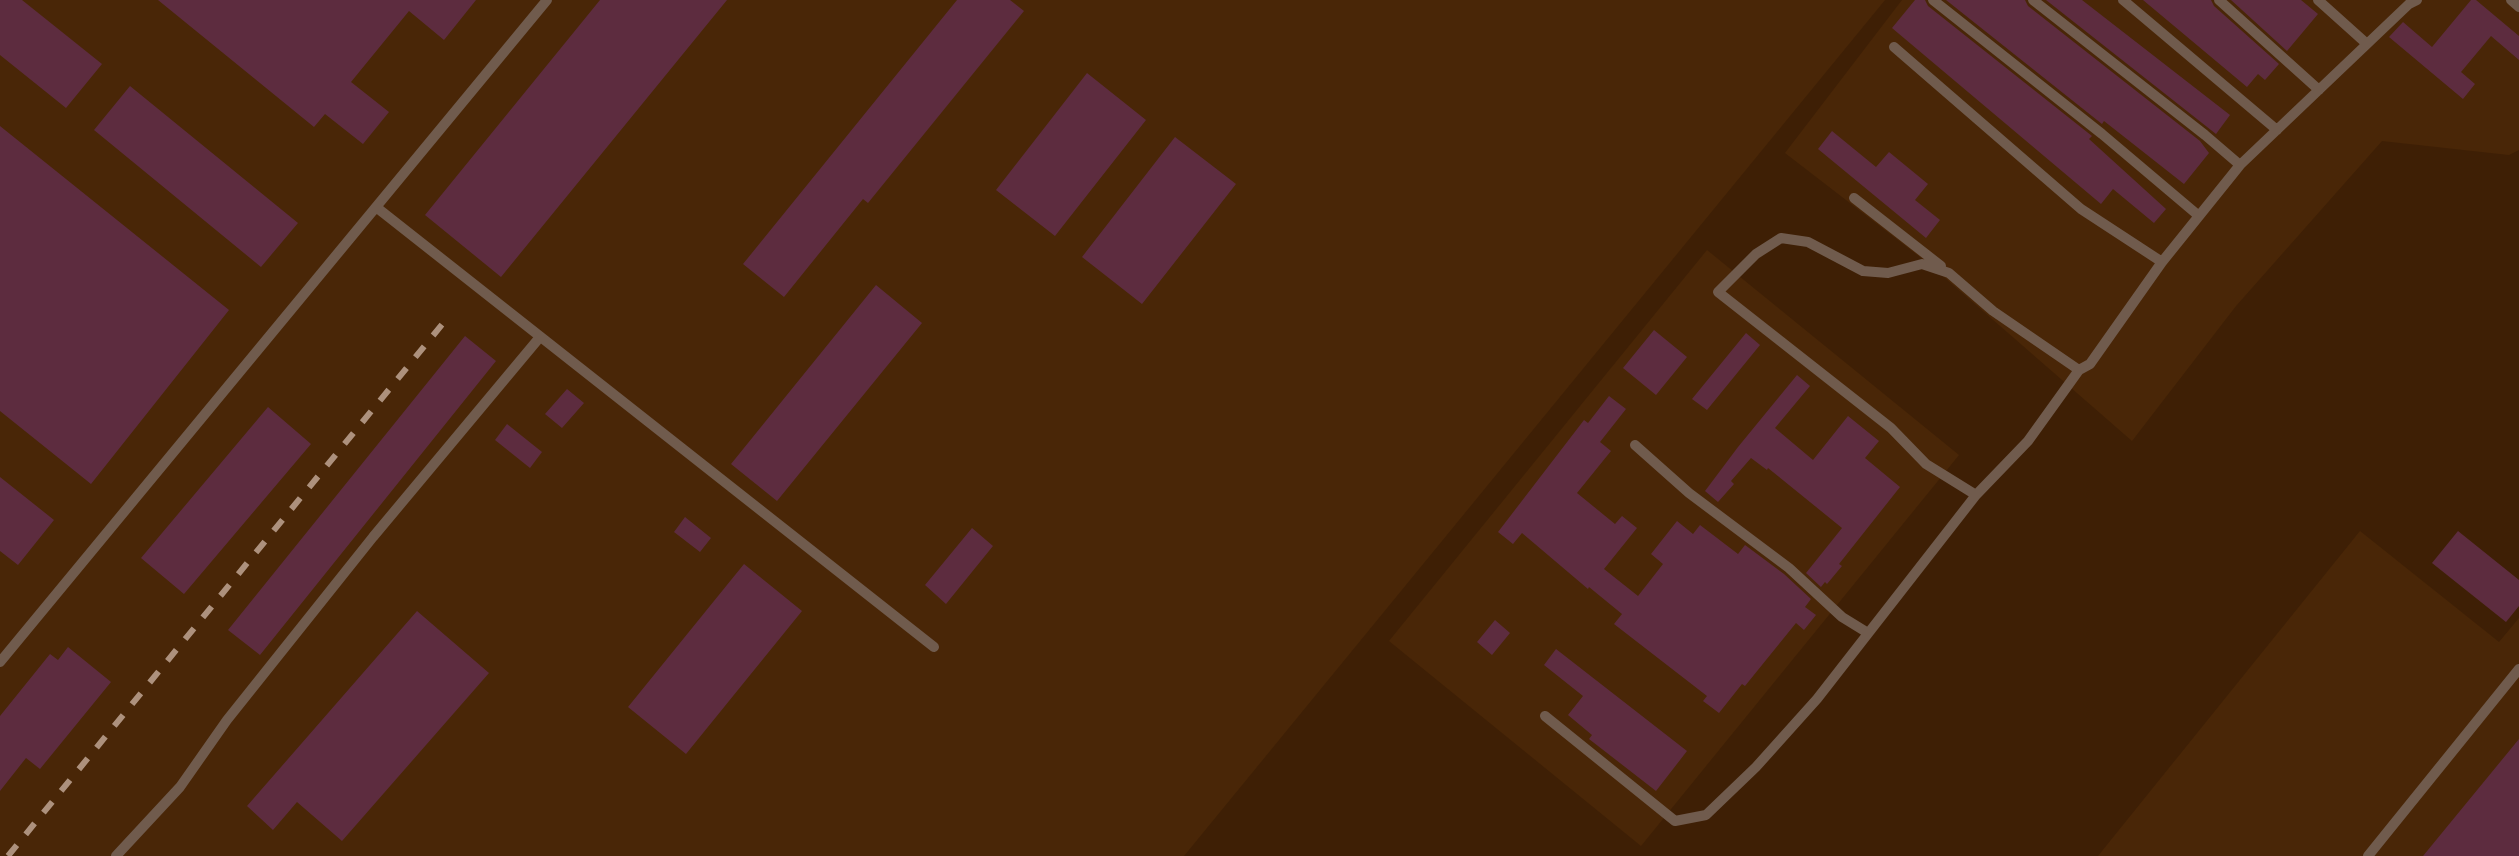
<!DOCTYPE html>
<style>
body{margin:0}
canvas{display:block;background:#3e1f05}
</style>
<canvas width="2519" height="856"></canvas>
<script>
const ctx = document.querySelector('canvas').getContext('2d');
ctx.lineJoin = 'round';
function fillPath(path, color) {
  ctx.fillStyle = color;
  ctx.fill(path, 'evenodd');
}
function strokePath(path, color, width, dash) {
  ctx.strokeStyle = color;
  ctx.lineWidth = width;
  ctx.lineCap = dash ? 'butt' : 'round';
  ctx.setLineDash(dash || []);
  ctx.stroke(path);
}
const built = new Path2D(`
 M0,0H1885L1184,856H0Z
 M1902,0H2519V150L2509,155L2382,141L2236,306L2132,441L1929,264L1785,153Z
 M1707,250L1959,455L1641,846L1389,641Z
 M2360,531L2499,642L2519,618V856H2098Z`);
const building = new Path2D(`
 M0,0H22L102,64L66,108L0,55Z
 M158,0H476L444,40L409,11L351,82L389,112L363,144L325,114L314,127Z
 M600,0H727L501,277L425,215Z
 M957,0H1010L1024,11L868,203L863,199L784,297L743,264Z
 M1915,0H1925L1928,6L2092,136L2089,139L2166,209L2154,223L2113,189L2101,204L1892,28Z
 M1946,0H2025L2028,6L2200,141L2209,153L2184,184L2104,121L2102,124Z
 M2046,0H2082L2230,115L2216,134Z
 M2143,0H2211L2214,6L2279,64L2265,80L2258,74L2247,87Z
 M2231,0H2301L2318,14L2287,51Z
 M2471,0H2476L2519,36V60L2491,36L2461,72L2475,84L2463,99L2389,37L2403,22L2432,47Z
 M1087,73L1146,120L1055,236L996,190Z
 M130,86L298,223L261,267L94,130Z
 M0,126L229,310L91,484L0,411Z
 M1832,131L1876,167L1889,152L1928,184L1915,200L1940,220L1926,238L1818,149Z
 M1175,137L1236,184L1142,304L1082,257Z
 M876,285L922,323L777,501L731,464Z
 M1654,330L1687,357L1656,395L1623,368Z
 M1746,333L1760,345L1707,410L1692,399Z
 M465,336L496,361L260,655L228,630Z
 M1797,375L1810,386L1775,428L1813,460L1848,416L1879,441L1865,458L1900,487L1839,564L1842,566L1827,584L1825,582L1821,587L1806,573L1842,528L1768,468L1767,470L1751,458L1731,481L1734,484L1718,502L1705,491L1738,447Z
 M567,389L584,403L562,428L545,414Z
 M1609,396L1626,409L1600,442L1611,451L1577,493L1615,524L1622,516L1637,528L1604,569L1638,596L1663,564L1651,554L1677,521L1693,534L1700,525L1738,554L1745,545L1784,574L1811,599L1805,607L1816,615L1804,630L1796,623L1745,686L1742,684L1719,713L1703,701L1707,696L1614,624L1622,614L1589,587L1588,589L1522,533L1513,544L1498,532L1584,420L1588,423Z
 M268,407L311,444L184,594L141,558Z
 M507,424L542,452L530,468L495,440Z
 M0,477L54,520L18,565L0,551Z
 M685,517L711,538L700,552L674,532Z
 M972,528L993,546L946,604L925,585Z
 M2458,531L2519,580V606L2506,622L2432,563Z
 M744,564L802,611L686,754L628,707Z
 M417,611L489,673L342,841L297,802L273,830L247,806Z
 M1495,620L1510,633L1492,655L1477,642Z
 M68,647L111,682L40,769L26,758L0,791V716L50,654L58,660Z
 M1556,649L1687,751L1656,791L1589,739L1592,735L1568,715L1583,696L1544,665Z
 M2519,739V856H2423Z`);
const service = new Path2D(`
 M1933,0L2102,134L2199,216
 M2033,0L2205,135L2240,165
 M2123,0L2277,130
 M2219,0L2319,90
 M2318,0L2367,44
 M2511,0L2519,7
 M1894,47L2081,209L2162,262
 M1854,198L1941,266
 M376,207L934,647
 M1635,445L1689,493L1789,568L1842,617L1868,633
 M1976,495L1926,464L1891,428L1718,292L1756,254L1781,238L1808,242L1863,271L1888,273L1922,264L1949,273L1993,311L2079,370
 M0,662L547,0
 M1545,716L1675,821L1706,815L1756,767L1817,699L1976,495L2028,441L2079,370L2090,364L2162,262L2240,165L2409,4L2417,0
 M116,856L180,787L227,720L373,537L540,337
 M2368,856L2519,669`);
const rail = new Path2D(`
 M8,856L449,316`);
fillPath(built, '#492607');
fillPath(building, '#5d2c3f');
strokePath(service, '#705b4d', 10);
strokePath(rail, '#ad917d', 6, [14, 14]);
</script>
